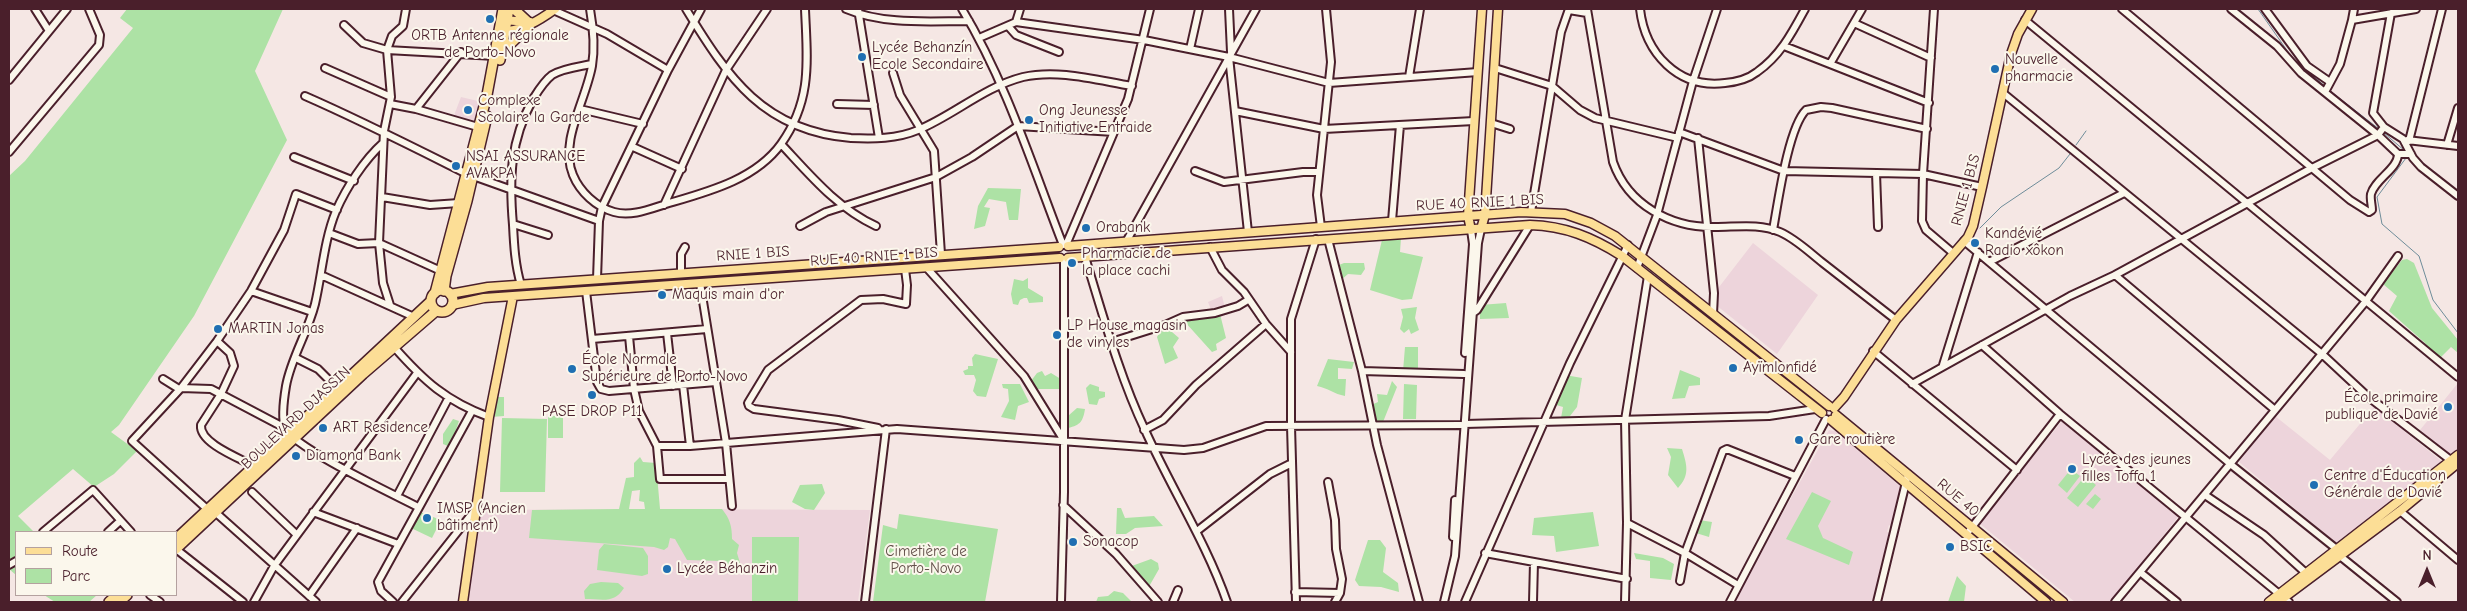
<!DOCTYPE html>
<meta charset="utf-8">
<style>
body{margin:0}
#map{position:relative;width:2467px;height:611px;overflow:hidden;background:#f5e7e4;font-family:"Comic Neue",sans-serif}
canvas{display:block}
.frame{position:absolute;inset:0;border:10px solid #4a1f2b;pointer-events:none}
.legend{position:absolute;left:15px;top:531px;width:162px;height:65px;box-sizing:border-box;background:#fbf7ec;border:1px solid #b4a19f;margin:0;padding:6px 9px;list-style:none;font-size:15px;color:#4a1f2b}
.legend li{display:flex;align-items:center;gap:10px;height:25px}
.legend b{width:25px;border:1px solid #b4a19f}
.north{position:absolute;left:2402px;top:546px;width:50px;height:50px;-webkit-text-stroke:4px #fbf7ec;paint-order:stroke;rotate:0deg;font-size:14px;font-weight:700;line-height:20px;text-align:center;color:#4a1f2b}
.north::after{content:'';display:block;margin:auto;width:18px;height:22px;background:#4a1f2b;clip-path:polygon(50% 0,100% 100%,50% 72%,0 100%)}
</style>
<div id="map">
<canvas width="2467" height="611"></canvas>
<div class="frame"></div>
<ul class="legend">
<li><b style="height:6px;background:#fcde96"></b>Route</li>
<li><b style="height:14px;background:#ade2a5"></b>Parc</li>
</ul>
<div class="north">N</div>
</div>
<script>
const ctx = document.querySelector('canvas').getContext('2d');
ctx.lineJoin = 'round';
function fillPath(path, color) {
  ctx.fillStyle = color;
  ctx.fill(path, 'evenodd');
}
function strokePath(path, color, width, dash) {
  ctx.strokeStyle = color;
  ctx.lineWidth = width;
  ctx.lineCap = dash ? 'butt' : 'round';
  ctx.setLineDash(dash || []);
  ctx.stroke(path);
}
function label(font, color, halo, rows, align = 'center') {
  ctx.font = font + ' "Comic Neue",sans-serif';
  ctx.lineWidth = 4;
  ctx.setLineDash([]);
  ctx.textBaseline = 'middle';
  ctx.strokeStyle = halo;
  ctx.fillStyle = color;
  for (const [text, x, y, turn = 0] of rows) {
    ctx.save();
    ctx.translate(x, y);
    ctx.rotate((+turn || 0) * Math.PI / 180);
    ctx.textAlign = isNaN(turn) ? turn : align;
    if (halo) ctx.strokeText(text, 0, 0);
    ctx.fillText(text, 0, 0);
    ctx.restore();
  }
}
const built = new Path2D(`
 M461,97L482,102L475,125L453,118Z
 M1753,243L1818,295L1777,354L1716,305V291Z
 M1222,296L1225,308L1212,312L1208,302Z
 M2458,383V451L2452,457L2420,430Z
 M2374,407L2444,463L2340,546L2239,462L2275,416L2330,460Z
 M2062,421L2178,517L2110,602H2075L1979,523Z
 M1829,430L1835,431L1901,487L1892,526L1889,525L1887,532L1890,533L1874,602H1733Z
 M660,509L870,510L858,602H467L479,510Z`);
const green = new Path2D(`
 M127,9H283L255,71L287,140L194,316L119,425L111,432L137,451L114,474L94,487L73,469L18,516L34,532H16V575L9,569V176L25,161L133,28L120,18Z
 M988,188L1021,189L1018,220H1009L1006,202L989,199L984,207L990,208L985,226L974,229L978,206Z
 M1401,238L1400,252L1423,257L1412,299L1402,300L1370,290L1382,240Z
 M2407,259L2414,263L2432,308L2458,340V353L2451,347L2439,359L2428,349L2425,343L2389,311L2397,296L2383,284L2402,260Z
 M1344,263H1364L1365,269L1361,275L1348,274L1341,280L1339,265Z
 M1028,278V288L1043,297V302L1029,303L1027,298H1024L1020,300L1018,305L1013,304L1011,294L1014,279L1023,281Z
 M1506,303L1509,318L1480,319V305Z
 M1417,307L1415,318L1419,330L1411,334L1409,329L1404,333L1400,329L1403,317L1401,309Z
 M1220,314L1226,338L1216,344L1217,350L1212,352L1185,322L1190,319Z
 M1162,328L1172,332L1179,338L1173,347L1178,358L1165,364L1157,337Z
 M1405,347H1418V371H1403Z
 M975,354L998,359L986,397L977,396L973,391L976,380L974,375H965L963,371L968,369V366H973L972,358Z
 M1328,359L1354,362L1352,369L1338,368V379H1346L1345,396C1334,394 1328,388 1317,386Z
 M1680,370L1700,378V385L1689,386L1685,398L1672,399Z
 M1042,371L1045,376L1051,373L1064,381V389H1035L1031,381L1037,373Z
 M1565,375L1582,378L1577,407L1570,416L1561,418L1563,407L1553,404Z
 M1392,381L1397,387L1383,422H1372L1369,406L1378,402L1377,394L1387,395Z
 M1002,384H1020L1029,402L1018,406L1015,420L1001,417L1009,401L1008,389L1003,388Z
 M1090,384L1099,387V391L1105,392V397L1099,399L1097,405L1089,404L1086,388Z
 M1404,384L1417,385L1416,419H1403Z
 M495,397H504V416L491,417Z
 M1077,408L1085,409C1083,421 1081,425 1068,428V416Z
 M548,416H563V438H548Z
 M502,418L547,419L545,492H500Z
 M453,419L459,421L450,447L443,444V434Z
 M1667,448L1682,449C1687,465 1690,475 1678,488L1668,475L1671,457Z
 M640,457L643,462L656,463L660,509H722C730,519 732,526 732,539L739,545L737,553L740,563L733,569L721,561L687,560L675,539L670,538L668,547L664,550L654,547L529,538L532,510L619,509L626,478L634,477V463ZM640,490L639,501L644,502L645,509H629L632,491Z
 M2071,469L2080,476L2067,493L2058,485Z
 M2085,476L2096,485L2078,507L2067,498Z
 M822,484L825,493L814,510L805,509L792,502L800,485Z
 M1812,492L1831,501L1818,526L1823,538L1853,552L1849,565L1786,539Z
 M2095,494L2101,499L2093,509L2086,504Z
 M1117,508H1121L1125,518L1154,516L1163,526L1135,528L1126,534H1116Z
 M420,512L441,520L432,538L411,528Z
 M1593,512L1599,546L1556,552L1554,536L1532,535L1534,518Z
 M899,514L998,529L985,602H873L883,525L897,529Z
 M1699,520L1712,522L1709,537L1696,533L1694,529Z
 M752,537H799L798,602H752Z
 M1368,540H1380L1386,548L1383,572L1398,583L1399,592L1381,587L1359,586L1355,580Z
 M604,544L643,548L648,556V574L642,576L597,570L599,550Z
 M1634,553L1663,558L1674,564L1671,580L1650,578V561L1636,559Z
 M1151,559L1158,563L1159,569L1147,590L1129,567Z
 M1957,576L1966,586L1964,602H1948Z
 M601,582L618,583L624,588C614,604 603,599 585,599L584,591L590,584Z
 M1114,591L1123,593L1132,602H1096L1098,597L1108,596Z
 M44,595H97L89,602H55Z`);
const stream = new Path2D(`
 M2258,9L2293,59L2326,87
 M2329,90L2379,129
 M2384,133L2405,151
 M2076,145L2086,131
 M2406,158L2377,197L2382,224L2419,256L2433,300L2458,333
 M1472,210L1475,164
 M1980,228L2001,207L2059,168L2070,154`);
const minor = new Path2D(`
 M35,9L49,31
 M590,9C593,26 595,48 592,66C586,100 559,142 573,175C580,192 596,207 614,212C631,217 650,209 666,204C707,192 755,180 781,144C813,99 807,59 805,9
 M686,9C728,78 764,131 851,138C873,139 897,139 918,130C954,115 984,87 1023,77C1058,69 1096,80 1132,86
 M846,9C884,25 929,21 969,21
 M858,9L879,138
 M962,9C1006,82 1032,165 1063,245
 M1229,9L1231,52
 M1587,9L1613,162C1628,205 1671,228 1715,227C1737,227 1759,223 1780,232C1796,239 1809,252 1823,263C1847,282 1872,301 1896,320
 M1640,9C1645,53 1678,89 1725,83C1736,82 1748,79 1757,72C1780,56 1792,33 1805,9
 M1934,9L1923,174L1922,221L1926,230L1953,253
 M2122,9L2350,200L2369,212L2372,210C2372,205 2370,199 2371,194C2375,179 2398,169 2398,154
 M2231,9L2277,46L2301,73L2378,135L2398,154H2411
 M2265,9L2307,66L2330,82
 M553,10L607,34L668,70
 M1569,10L1587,13
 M2391,13L2373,113L2384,127L2403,139L2413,158L2421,167L2458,196
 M2025,20L2458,377
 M2352,20L2354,9
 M1016,22L1020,9
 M1854,23L1931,58
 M344,25L363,43L387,50L495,56
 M1008,26L1016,35L1059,52
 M979,38L1016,22L1144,40L1229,57L1329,83L1478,72
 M1784,46L1929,103
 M1190,49L1199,9
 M1229,57L1248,232
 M1830,64L1862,9
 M325,68L391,97
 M1495,68L1552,86L1580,110L1595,118L1678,138
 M893,73L900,95L934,151L941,254
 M1409,77L1420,9
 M9,80L67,9
 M2325,92L2340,64L2352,20L2416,9
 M2003,93L2322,354L2366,395L2453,462
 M305,96C360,120 413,147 467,174
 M390,104L416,109L478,127
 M837,104L874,105
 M416,109L461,52
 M580,109L643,124
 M1235,111L1324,129L1474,121
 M1491,123L1510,129
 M1679,132L1784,171L1923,174L1982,187
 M1698,138L1714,293L1713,314
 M2407,140L2458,146
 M2409,141L2442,9
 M383,143C364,160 346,188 336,211C324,240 322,274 315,304C308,332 291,358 286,386C284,398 281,417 285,428C294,448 395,495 418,507
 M781,144C810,175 837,208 876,226
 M2447,145L2458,108
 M633,147L682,169
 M9,152L99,45L100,35L89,9
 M294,157L354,181
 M1195,171L1224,182L1303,172H1319
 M1876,173L1878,227
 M473,176L599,221
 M382,197L430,205L459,203
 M664,205L726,70L767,9
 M1531,212L1561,32L1569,9
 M1392,221L1400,125
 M513,224L548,235
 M800,226L826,212L936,177L972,157L1018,126L1114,132
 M1321,227L1317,195L1331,62L1326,9
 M1773,230C1778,203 1788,128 1806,110L1821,107L1832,108L1927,129
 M329,233L358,244L379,243L441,271
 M1328,239L1362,371L1377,445L1419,602
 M1964,241L2234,467L2339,551
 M1126,242L1256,9
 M1066,245L1128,99L1150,9
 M1210,247L1222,270L1244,292L1266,324L1291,352
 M1085,257C1103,315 1119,375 1145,430C1171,488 1206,542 1227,602
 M1989,262L2124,193
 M926,267L1024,376L1063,439
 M1637,268L1657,215L1693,81L1717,9
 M681,273V254L685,247
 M321,275L414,317
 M2115,275L2275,410
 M597,279L599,221L602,207L668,70L701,9
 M700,283L726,443L732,506
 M521,285C515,265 514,245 513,225C509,178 510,141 533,99C538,91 544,81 552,75C564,68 578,67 592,64
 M251,291L312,312
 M586,291L597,382L601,389L609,391L716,382
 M390,305L383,283L379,243L384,131L391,97L387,50L392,36L403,26L406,9
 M1473,313L1477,310L1530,225
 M667,333L673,386
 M629,336L634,389L639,411L657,446L660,479H729
 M592,339L707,329
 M217,341L230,353L234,366L221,394L201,425C199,443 239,458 254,466
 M1111,342L1165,325L1183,317L1215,313L1238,306L1248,300
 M1982,345L2060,414L2289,602
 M394,347C424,381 446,401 489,417
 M1873,351L2017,470
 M1465,353L1473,244L1471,230
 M296,358L318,369L337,388
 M1943,365L1978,252
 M1362,371L1464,374
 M163,379L179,389
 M1912,384L2070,296L2115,275L2312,168L2378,135L2384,127
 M683,385L690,446
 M181,388L211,389L285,428
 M1465,424L1769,416L1815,409
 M878,428L838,420L754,409L749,406L748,403L768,370L861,300L883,299L906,304L907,285L905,269
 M1144,430L1163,420L1196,385L1266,324
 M657,446H690L897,429L1184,450L1203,448L1266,426L1461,425
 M1328,482L1335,520L1336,549L1342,579L1340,593L1335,602
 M252,492L296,534
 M2205,495L2264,535L2308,575
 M397,496L448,399
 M1063,505L1116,554L1158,602
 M207,509L132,441L181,388L217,341L251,291L284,230L296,194L337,210
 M2400,511L2458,560
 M215,512L316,602
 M313,512L398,544
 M1627,523L1685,553L1738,585
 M1197,531L1270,474L1292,463
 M1969,531L2060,414
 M43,532L93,490L131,532
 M108,532L120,521
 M1453,537L1455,500
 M176,549L243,602
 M1485,553L1627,579
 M2340,556L2397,602
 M9,565L16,561
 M2140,572L2177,602
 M1680,581L1685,553L1723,451L1727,449L1795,476
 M1295,592L1340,593
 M150,595L160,602
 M309,596L357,528
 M254,602L274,566L417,373
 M393,602L381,591L378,582L472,411
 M402,602L474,511
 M865,602L886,429
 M1061,602L1064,492V259
 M1173,602L1178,590
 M1296,602L1291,426V319L1316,239
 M1444,602L1455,556L1478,243L1481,229
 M1465,602L1570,363L1628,245
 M1533,602L1534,562
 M1625,602L1627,523L1625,420L1648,276
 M1730,602L1826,419
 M1877,602L1908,474
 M2115,602L2366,301L2398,256`);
const major = new Path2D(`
 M502,20L530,22
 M501,32C523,30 537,22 555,9
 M1481,229L1485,215L1498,9
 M1471,230L1468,216L1482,9
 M1068,246L1521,212L1565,214L1591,223L1615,236L1829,406
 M1068,258L1530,225C1565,226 1592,237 1622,256L1822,413
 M450,294L488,287L1059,247
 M452,305L484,298L1060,258
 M1834,408L1844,397L1896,320L1968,237L1973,226L1982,187L2011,54L2018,34L2032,9
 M1836,415L2063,602
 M1831,420L2046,602
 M463,602L489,417L513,296
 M2269,602L2458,455
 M2278,602L2400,511L2458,463`);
const highway = new Path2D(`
 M514,9L527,21
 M501,53L529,26
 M500,60L509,9
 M431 301a11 11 0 1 1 22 0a11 11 0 1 1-22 0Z
 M444,291L446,276L467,201L487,116
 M435,293L487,95L503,9
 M176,539L431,301
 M176,549L363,374L436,311
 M109,602L117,595
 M119,602L127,595`);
const markers = [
 [490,19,5,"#1f6fb2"],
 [862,57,5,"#1f6fb2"],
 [1995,69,5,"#1f6fb2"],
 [468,110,5,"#1f6fb2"],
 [1029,120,5,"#1f6fb2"],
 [456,166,5,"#1f6fb2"],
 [1086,228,5,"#1f6fb2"],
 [1975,243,5,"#1f6fb2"],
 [1072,263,5,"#1f6fb2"],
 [662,295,5,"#1f6fb2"],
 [218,329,5,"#1f6fb2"],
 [1057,335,5,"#1f6fb2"],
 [1733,368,5,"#1f6fb2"],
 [572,369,5,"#1f6fb2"],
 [592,395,5,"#1f6fb2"],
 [2448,407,5,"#1f6fb2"],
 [323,428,5,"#1f6fb2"],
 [1799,440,5,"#1f6fb2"],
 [296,456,5,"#1f6fb2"],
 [2072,469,5,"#1f6fb2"],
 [2314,485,5,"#1f6fb2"],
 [427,518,5,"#1f6fb2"],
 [1073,542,5,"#1f6fb2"],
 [1950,547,5,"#1f6fb2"],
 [667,569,5,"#1f6fb2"]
];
const poiNames = [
 ["ORTB Antenne régionale",490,36,"center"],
 ["de Porto-Novo",490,53,"center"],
 ["Lycée Behanzín",872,48],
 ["Ecole Secondaire",872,65],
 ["Nouvelle",2005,60],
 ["pharmacie",2005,77],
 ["Complexe",478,101],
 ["Scolaire la Garde",478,118],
 ["Ong Jeunesse",1039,111],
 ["Initiative Entraide",1039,128],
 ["NSAI ASSURANCE",466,157],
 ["AVAKPA",466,174],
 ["Orabank",1096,228],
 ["Kandévié",1985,234],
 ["Radio xôkon",1985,251],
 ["Pharmacie de",1082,254],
 ["la place cachi",1082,271],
 ["Maquis main d'or",672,295],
 ["LP House magasin",1067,326],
 ["de vinyles",1067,343],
 ["MARTIN Jonas",228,329],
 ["École Normale",582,360],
 ["Supérieure de Porto-Novo",582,377],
 ["Ayïmlonfidé",1743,368],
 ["École primaire",2438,398,"right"],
 ["publique de Davié",2438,415,"right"],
 ["PASE DROP P11",592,412,"center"],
 ["ART Residence",333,428],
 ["Gare routière",1809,440],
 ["Diamond Bank",306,456],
 ["Lycée des jeunes",2082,460],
 ["filles Toffa 1",2082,477],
 ["Centre d'Éducation",2324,476],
 ["Générale de Davié",2324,493],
 ["IMSP (Ancien",437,509],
 ["bâtiment)",437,526],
 ["Sonacop",1083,542],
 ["BSIC",1960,547],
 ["Lycée Béhanzin",677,569]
];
const streetNames = [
 ["RNIE 1 BIS",1966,190,-75],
 ["RUE 40 RNIE 1 BIS",1480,203,-3],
 ["RNIE 1 BIS",753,254,-4],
 ["RUE 40 RNIE 1 BIS",874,257,-4],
 ["BOULEVARD DJASSIN",296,418,-43],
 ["RUE 40",1958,498,40]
];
const parkNames = [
 ["Cimetière de",926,552],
 ["Porto-Novo",926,569]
];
fillPath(built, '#edd4db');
fillPath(green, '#ade2a5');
strokePath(stream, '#6e8c99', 1);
strokePath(minor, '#4a1f2b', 10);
strokePath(major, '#4a1f2b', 11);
strokePath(highway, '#4a1f2b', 12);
strokePath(minor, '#fbf7ec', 6);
strokePath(major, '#fcde96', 8);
strokePath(highway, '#fcde96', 9);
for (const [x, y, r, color] of markers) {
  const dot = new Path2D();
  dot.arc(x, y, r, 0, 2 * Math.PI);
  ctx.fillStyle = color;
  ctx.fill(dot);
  strokePath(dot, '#fbf7ec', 2);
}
label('15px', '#4a1f2b', '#fbf7ec', poiNames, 'left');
label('15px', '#4a1f2b', '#fbf7ec', streetNames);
label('15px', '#63504a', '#fbf7ec', parkNames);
</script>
